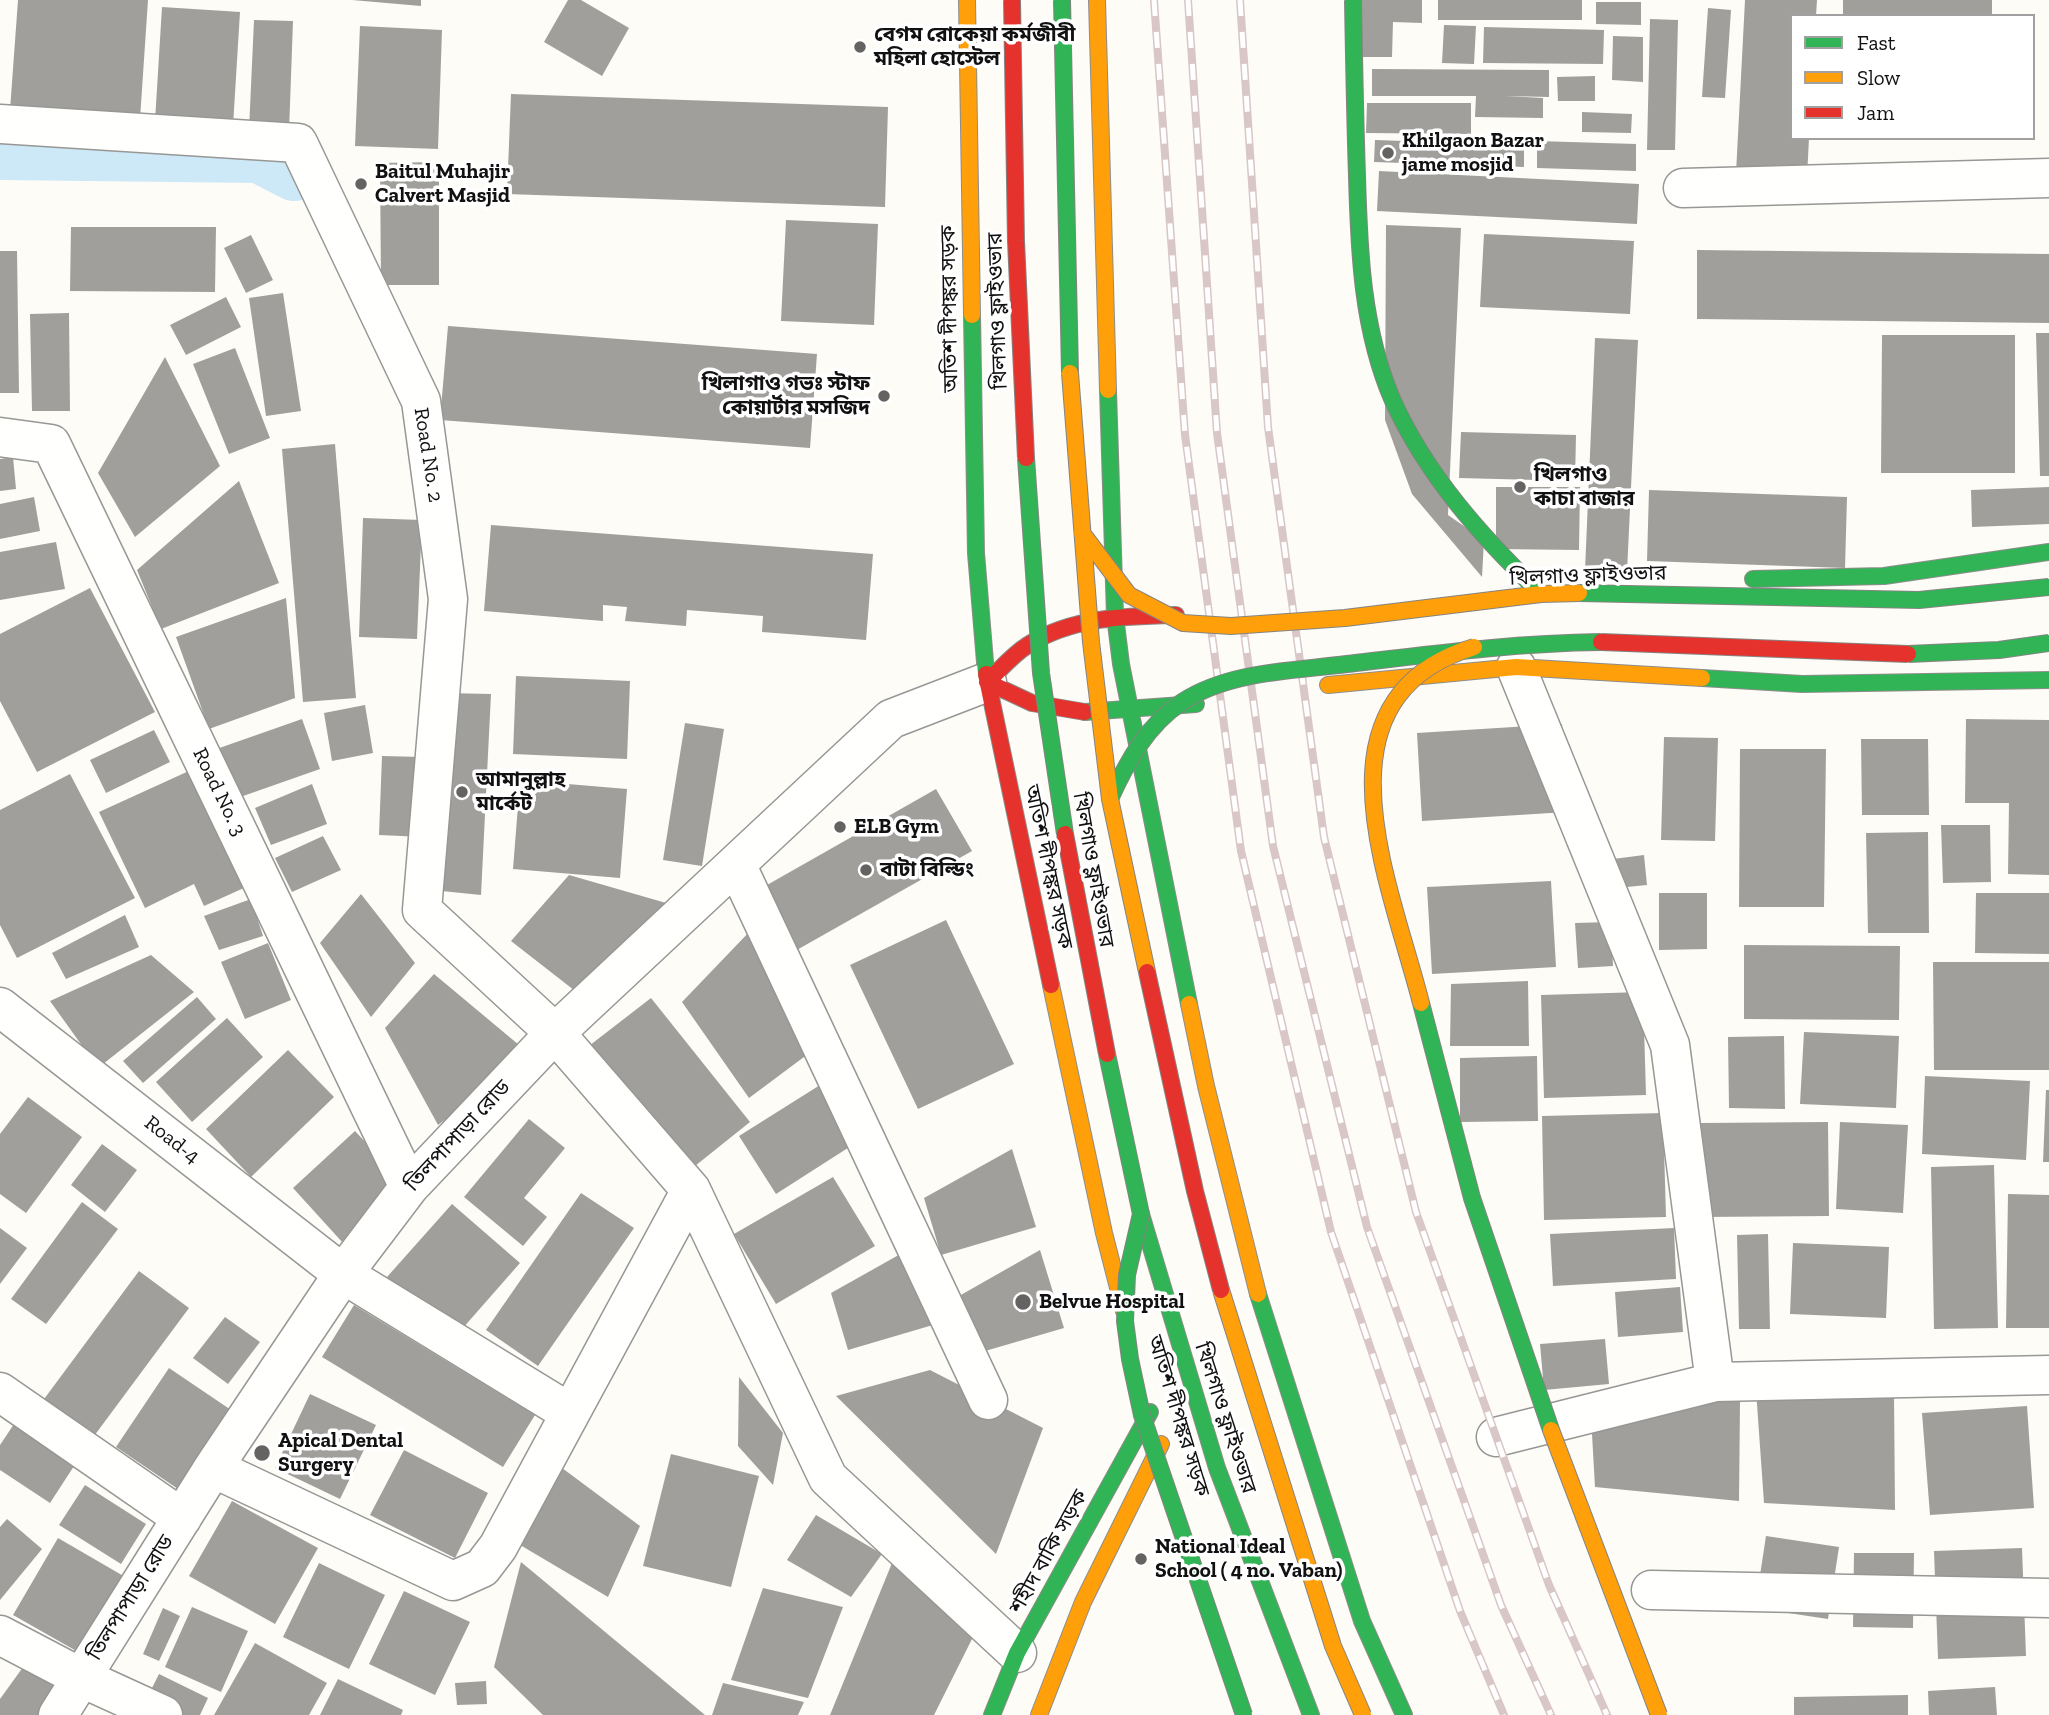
<!DOCTYPE html>
<meta charset="utf-8">
<style>
body{margin:0}
#map{position:relative;width:2049px;height:1715px;overflow:hidden;background:#fdfcf7;font-family:"Zilla Slab",serif}
canvas{display:block}
.legend{position:absolute;left:1790px;top:14px;width:245px;height:126px;box-sizing:border-box;background:#fff;border:2px solid #a0a0a0;margin:0;padding:9px 12px;list-style:none;font-size:21px;color:#111}
.legend li{display:flex;align-items:center;gap:14px;height:35px}
.legend b{width:35px;border:2px solid #a0a0a0}
</style>
<div id="map">
<canvas width="2049" height="1715"></canvas>
<ul class="legend">
<li><b style="height:9px;background:#30b455"></b>Fast</li>
<li><b style="height:9px;background:#ff9f0a"></b>Slow</li>
<li><b style="height:9px;background:#e5322d"></b>Jam</li>
</ul>
</div>
<script>
const ctx = document.querySelector('canvas').getContext('2d');
ctx.lineJoin = 'round';
function strokePath(path, color, width, dash) {
  ctx.strokeStyle = color;
  ctx.lineWidth = width;
  ctx.lineCap = dash ? 'butt' : 'round';
  ctx.setLineDash(dash || []);
  ctx.stroke(path);
}
function fillPath(path, color) {
  ctx.fillStyle = color;
  ctx.fill(path, 'evenodd');
}
function label(font, color, halo, rows, align = 'center') {
  ctx.font = font + ' "Zilla Slab","Noto Sans Bengali",serif';
  ctx.lineWidth = 7;
  ctx.setLineDash([]);
  ctx.textBaseline = 'middle';
  ctx.strokeStyle = halo;
  ctx.fillStyle = color;
  for (const [text, x, y, turn = 0] of rows) {
    ctx.save();
    ctx.translate(x, y);
    ctx.rotate((+turn || 0) * Math.PI / 180);
    ctx.textAlign = isNaN(turn) ? turn : align;
    if (halo) ctx.strokeText(text, 0, 0);
    ctx.fillText(text, 0, 0);
    ctx.restore();
  }
}
const canal = new Path2D(`
 M0,153L259,156L294,174`);
const building = new Path2D(`
 M18,0H148L140,119L10,110Z
 M352,0H421V6Z
 M568,0H581L629,28L602,76L544,42Z
 M1360,0H1422V23L1393,22L1392,57H1359Z
 M1438,0H1582V20H1438Z
 M1745,0H1817L1816,16H1792V138H1809L1807,177L1736,173Z
 M1843,0H1992V16H1843Z
 M1596,2H1641V25L1596,24Z
 M162,7L240,12L233,126L155,121Z
 M1708,8L1731,10L1725,98L1702,97Z
 M1650,19L1678,20L1675,150H1647Z
 M254,20L293,21L289,132L249,130Z
 M1444,25L1476,26L1474,64L1442,63Z
 M360,26L442,30L438,149L355,146Z
 M1484,27L1604,30L1603,64L1483,63Z
 M1613,36L1643,37V82L1612,80Z
 M1372,69L1549,70V97L1505,96L1543,98V118L1475,117L1476,96H1372Z
 M1595,76V101H1558L1557,77Z
 M511,94L888,107L885,207L507,194Z
 M1367,103H1471V134L1366,133Z
 M1582,112L1632,114L1631,133L1582,132Z
 M1375,140L1524,145V167L1374,162Z
 M1537,141L1636,144V171L1537,168Z
 M439,162V285H381L380,163Z
 M1379,171L1639,184L1637,224L1377,211Z
 M786,220L878,224L874,325L781,321Z
 M1386,225L1461,228L1448,515L1484,540L1482,577L1412,494L1385,420Z
 M71,227H216L215,292L70,291Z
 M1484,234L1634,241L1630,314L1480,307Z
 M251,235L273,280L246,293L224,248Z
 M1697,250L2049,254V323L1697,319Z
 M0,251H17L19,393H0Z
 M283,293L301,411L266,416L249,298Z
 M226,297L241,327L186,355L170,325Z
 M69,313L70,411H32L30,314Z
 M448,326L817,354L810,448L440,420Z
 M2036,333H2049V476H2040Z
 M1882,335H2015V473H1881Z
 M1595,338L1638,340L1627,572L1585,570Z
 M235,348L270,438L229,454L193,364Z
 M165,357L220,466L135,537L98,473Z
 M1461,432L1576,435L1575,481L1459,478Z
 M335,444L356,698L303,702L282,449Z
 M13,457L16,489L0,491V459Z
 M239,481L279,583L161,629L137,570Z
 M1496,487H1580L1579,550L1496,549Z
 M2049,487V524L1972,527L1971,490Z
 M1649,490L1847,497L1845,568L1647,561Z
 M34,497L40,531L0,539V504Z
 M363,518L422,520L417,639L359,637Z
 M491,525L873,554L866,640L762,632L763,616L687,610L686,626L625,621L627,607L603,605V621L484,611Z
 M56,542L65,589L0,600V552Z
 M90,588L155,712L37,772L0,701V634Z
 M286,598L295,698L209,729L176,637Z
 M516,676L630,681L627,759L513,754Z
 M444,693L491,694L481,895L432,890Z
 M365,705L373,753L332,761L324,713Z
 M302,719L320,769L226,802L208,752Z
 M1966,719L2049,720V875L2008,874L2009,803H1965Z
 M685,723L724,729L702,866L663,860Z
 M1562,724L1567,812L1422,821L1417,733Z
 M154,730L170,762L106,793L90,760Z
 M1664,737L1718,738L1715,841L1661,840Z
 M1861,739H1928L1929,815H1862Z
 M1740,749H1826L1824,907H1739Z
 M382,756L422,757L423,837L379,835Z
 M191,770L246,887L204,906L194,884L145,908L99,812Z
 M70,774L135,898L17,958L0,925V810Z
 M520,780L627,789L620,878L513,869Z
 M312,784L327,824L271,845L255,808Z
 M936,789L972,851L795,951L760,889Z
 M1941,825H1990L1991,882L1943,883Z
 M1928,832L1929,933H1868L1866,833Z
 M323,836L341,870L292,892L275,858Z
 M1644,855L1647,885L1617,888L1613,859Z
 M569,875L680,907L579,994L511,941Z
 M1551,881L1556,967L1432,974L1427,887Z
 M1659,893H1707V949L1659,950Z
 M1976,893H2049V954L1975,953Z
 M361,894L415,963L371,1017L320,943Z
 M251,899L263,936L219,950L204,916Z
 M125,915L139,947L66,979L52,953Z
 M946,920L1014,1064L918,1109L850,965Z
 M1611,922L1613,966L1578,968L1575,923Z
 M753,928L808,1054L749,1098L682,1002Z
 M268,943L291,1000L245,1019L221,962Z
 M1744,945L1900,946L1899,1020L1744,1019Z
 M151,955L194,992L98,1068L50,1001Z
 M1933,962H2049V1070H1934Z
 M434,974L531,1055L438,1125L385,1028Z
 M1528,981L1529,1046H1450L1451,984Z
 M1643,992L1646,1095L1544,1098L1541,995Z
 M197,997L216,1019L143,1083L123,1061Z
 M651,998L750,1122L685,1174L585,1049Z
 M227,1018L263,1057L192,1122L156,1082Z
 M1804,1032L1899,1036L1896,1108L1800,1104Z
 M1784,1036L1785,1109L1729,1108L1728,1037Z
 M288,1050L334,1097L251,1177L206,1129Z
 M1537,1056L1538,1121L1460,1122V1058Z
 M1925,1076L2030,1081L2026,1160L1922,1154Z
 M828,1080L865,1137L776,1194L739,1136Z
 M2046,1090H2049V1162H2043Z
 M28,1097L82,1137L26,1213L0,1194V1134Z
 M1663,1113L1666,1217L1544,1220L1542,1116Z
 M529,1119L565,1148L524,1198L547,1217L523,1246L464,1197Z
 M1828,1122L1829,1216L1702,1217L1701,1123Z
 M1840,1122L1908,1125L1903,1213L1836,1209Z
 M355,1131L406,1186L343,1243L293,1188Z
 M102,1144L137,1170L105,1212L71,1185Z
 M1012,1149L1036,1227L941,1255L924,1198Z
 M1994,1165L1998,1328L1934,1329L1931,1167Z
 M833,1177L875,1246L776,1304L734,1234Z
 M581,1193L634,1228L538,1366L486,1330Z
 M2008,1194L2049,1195V1328H2006Z
 M82,1202L118,1229L46,1324L11,1299Z
 M452,1204L520,1263L455,1337L387,1277Z
 M0,1228L27,1248L0,1284Z
 M1674,1228L1676,1279L1553,1286L1550,1234Z
 M1768,1234L1770,1329H1739L1737,1235Z
 M920,1243L943,1322L848,1350L831,1293Z
 M1793,1243L1889,1247L1886,1318L1790,1314Z
 M1040,1250L1064,1328L968,1356L952,1300Z
 M139,1271L189,1308L80,1455L30,1418Z
 M1680,1287L1683,1332L1618,1337L1615,1292Z
 M354,1305L535,1415L503,1467L322,1357Z
 M225,1317L260,1342L228,1384L193,1358Z
 M1605,1339L1609,1384L1544,1390L1540,1344Z
 M169,1368L234,1412L181,1491L116,1447Z
 M930,1370L1043,1428L996,1554L836,1396Z
 M739,1377L783,1433L773,1485L738,1446Z
 M1756,1390L1894,1394L1895,1510L1764,1503Z
 M310,1394L376,1425L340,1499L275,1468Z
 M1590,1399L1740,1402L1739,1501L1595,1487Z
 M2027,1406L2034,1508L1930,1515L1922,1413Z
 M14,1424L76,1463L50,1503L0,1470V1445Z
 M404,1450L488,1493L455,1558L370,1515Z
 M671,1454L759,1476L731,1587L643,1566Z
 M554,1462L640,1526L608,1597L510,1539Z
 M85,1485L146,1524L121,1564L59,1525Z
 M232,1501L318,1548L275,1624L189,1576Z
 M816,1515L882,1554L851,1597L787,1560Z
 M7,1519L42,1549L0,1600V1527Z
 M1766,1536L1839,1547L1828,1619L1755,1608Z
 M58,1538L139,1585L94,1661L13,1615Z
 M2022,1548L2026,1656L1938,1659L1934,1551Z
 M1854,1553H1914L1913,1628L1853,1627Z
 M521,1562L705,1715H543L494,1667Z
 M319,1563L385,1595L349,1669L283,1637Z
 M892,1563L973,1637L934,1715H830Z
 M763,1588L843,1607L808,1698L731,1680Z
 M404,1591L470,1622L435,1695L369,1664Z
 M192,1607L248,1631L221,1692L165,1667Z
 M163,1608L180,1616L159,1661L143,1654Z
 M255,1643L327,1683L309,1715H214Z
 M26,1663L73,1695L58,1715H0V1699Z
 M159,1674L208,1698L200,1715H181L147,1698Z
 M338,1679L403,1710L401,1715H320Z
 M486,1681L487,1704L457,1705L455,1683Z
 M723,1683L804,1702L798,1715H712Z
 M1995,1687L1997,1715H1929L1928,1691Z
 M1908,1695V1715H1794V1697Z`);
const street = new Path2D(`
 M0,124L298,143L421,401L448,599L422,910L555,1033L691,1190L828,1478L1017,1653
 M1683,188L2049,178
 M0,437L51,444L409,1187
 M1516,667L1670,1045L1715,1382
 M736,864L988,1400
 M0,1007L343,1274L570,1413
 M0,1392L182,1518
 M1496,1437L1715,1382L2049,1375
 M213,1468L453,1581L482,1568L498,1547L691,1190
 M1651,1590L2049,1598
 M0,1635L80,1677L163,1715
 M58,1715L213,1468L343,1274L409,1187L555,1033L891,719L987,682`);
const fast = new Path2D(`
 M972,315L976,553L986,674
 M1108,390L1115,616L1121,664L1189,1004
 M1753,579L1884,576L2049,552
 M1702,678L1802,684L2049,680
 M1085,712L1196,704
 M1141,1214L1217,1468L1311,1715
 M1258,1294L1362,1621L1404,1715
 M992,1715L1017,1653L1150,1412`);
const slow = new Path2D(`
 M967,0L972,315
 M1097,0L1108,390
 M1328,685L1516,667L1702,678
 M1051,985L1104,1233L1124,1311
 M1189,1004L1206,1086L1258,1294
 M1039,1715L1083,1602L1161,1444`);
const jam = new Path2D(`
 M986,674L1051,985
 M1085,712L1032,703L987,682C1000,670 1012,655 1028,645C1072,617 1126,616 1176,615`);
const rail = new Path2D(`
 M1154,0L1185,435L1241,851L1331,1232L1460,1611L1504,1715
 M1188,0L1217,433L1273,846L1367,1227L1501,1605L1551,1715
 M1240,0L1268,427L1324,837L1416,1212L1549,1585L1607,1715`);
const fastBridge = new Path2D(`
 M1062,0L1070,373
 M1353,0C1354,59 1355,117 1357,176C1359,251 1362,330 1393,401C1427,476 1482,537 1541,594
 M1026,458L1041,673L1065,834
 M1579,593L1919,600L2049,587
 M1908,654L1999,650L2049,643
 M1110,799C1127,762 1147,725 1182,702C1229,671 1293,671 1347,664C1432,654 1516,643 1601,642
 M1421,1003L1472,1198L1551,1430
 M1107,1054L1141,1214L1127,1275L1125,1321L1130,1359L1142,1415L1244,1715`);
const slowBridge = new Path2D(`
 M1070,373L1091,642L1110,799L1147,972
 M1082,533L1129,595L1183,623L1231,626L1345,618L1541,594L1579,593
 M1421,1003C1391,884 1306,698 1474,647
 M1221,1290L1333,1646L1363,1715
 M1551,1430L1659,1715`);
const jamBridge = new Path2D(`
 M1012,0L1016,241L1026,458
 M1601,642L1908,654
 M1065,834L1107,1054
 M1147,972L1195,1191L1221,1290`);
const markers = [
 [860,47,7,"#646362"],
 [1388,153,7,"#646362"],
 [361,184,7,"#646362"],
 [884,396,7,"#646362"],
 [1520,487,7,"#646362"],
 [462,792,7,"#646362"],
 [840,827,7,"#646362"],
 [866,870,7,"#646362"],
 [1023,1302,9,"#646362"],
 [262,1453,9,"#646362"],
 [1141,1559,7,"#646362"]
];
const poiNames = [
 ["বেগম রোকেয়া কর্মজীবী",874,35],
 ["মহিলা হোস্টেল",874,59],
 ["Khilgaon Bazar",1402,141],
 ["jame mosjid",1402,165],
 ["Baitul Muhajir",375,172],
 ["Calvert Masjid",375,196],
 ["খিলাগাও গভঃ স্টাফ",870,384,"right"],
 ["কোয়ার্টার মসজিদ",870,408,"right"],
 ["খিলগাও",1534,475],
 ["কাচা বাজার",1534,499],
 ["আমানুল্লাহ",476,780],
 ["মার্কেট",476,804],
 ["ELB Gym",854,827],
 ["বাটা বিল্ডিং",880,870],
 ["Belvue Hospital",1039,1302],
 ["Apical Dental",278,1441],
 ["Surgery",278,1465],
 ["National Ideal",1155,1547],
 ["School ( 4 no. Vaban)",1155,1571]
];
const streetNames = [
 ["অতিশ দীপঙ্কর সড়ক",950,309,-91],
 ["খিলগাও ফ্লাইওভার",998,311,-92],
 ["Road No. 2",428,455,81],
 ["খিলগাও ফ্লাইওভার",1588,576,-2],
 ["Road No. 3",219,792,64],
 ["অতিশ দীপঙ্কর সড়ক",1048,867,78],
 ["খিলগাও ফ্লাইওভার",1093,870,80],
 ["তিলপাপাড়া রোড",458,1136,-47],
 ["Road-4",172,1140,38],
 ["অতিশ দীপঙ্কর সড়ক",1178,1416,73],
 ["খিলগাও ফ্লাইওভার",1225,1418,72],
 ["শহীদ বাকি সড়ক",1049,1552,-61],
 ["তিলপাপাড়া রোড",131,1598,-58]
];
strokePath(canal, '#cde8f7', 54);
fillPath(building, '#a19f9c');
strokePath(street, '#979795', 41);
strokePath(fast, '#8e8d8b', 18);
strokePath(slow, '#8e8d8b', 18);
strokePath(jam, '#8e8d8b', 18);
strokePath(street, '#fffffe', 38);
strokePath(fast, '#30b455', 16);
strokePath(slow, '#ff9f0a', 16);
strokePath(jam, '#e5322d', 16);
strokePath(rail, '#d9c6c7', 8);
strokePath(rail, '#fff', 5, [16]);
strokePath(fastBridge, '#858482', 18, []);
strokePath(slowBridge, '#858482', 18, []);
strokePath(jamBridge, '#858482', 18, []);
strokePath(fastBridge, '#30b455', 16);
strokePath(slowBridge, '#ff9f0a', 16);
strokePath(jamBridge, '#e5322d', 16);
for (const [x, y, r, color] of markers) {
  const dot = new Path2D();
  dot.arc(x, y, r, 0, 2 * Math.PI);
  ctx.fillStyle = color;
  ctx.fill(dot);
  strokePath(dot, '#fff', 2.5);
}
label('bold 21px', '#111', '#fff', poiNames, 'left');
label('21px', '#111', '#fff', streetNames);
</script>
